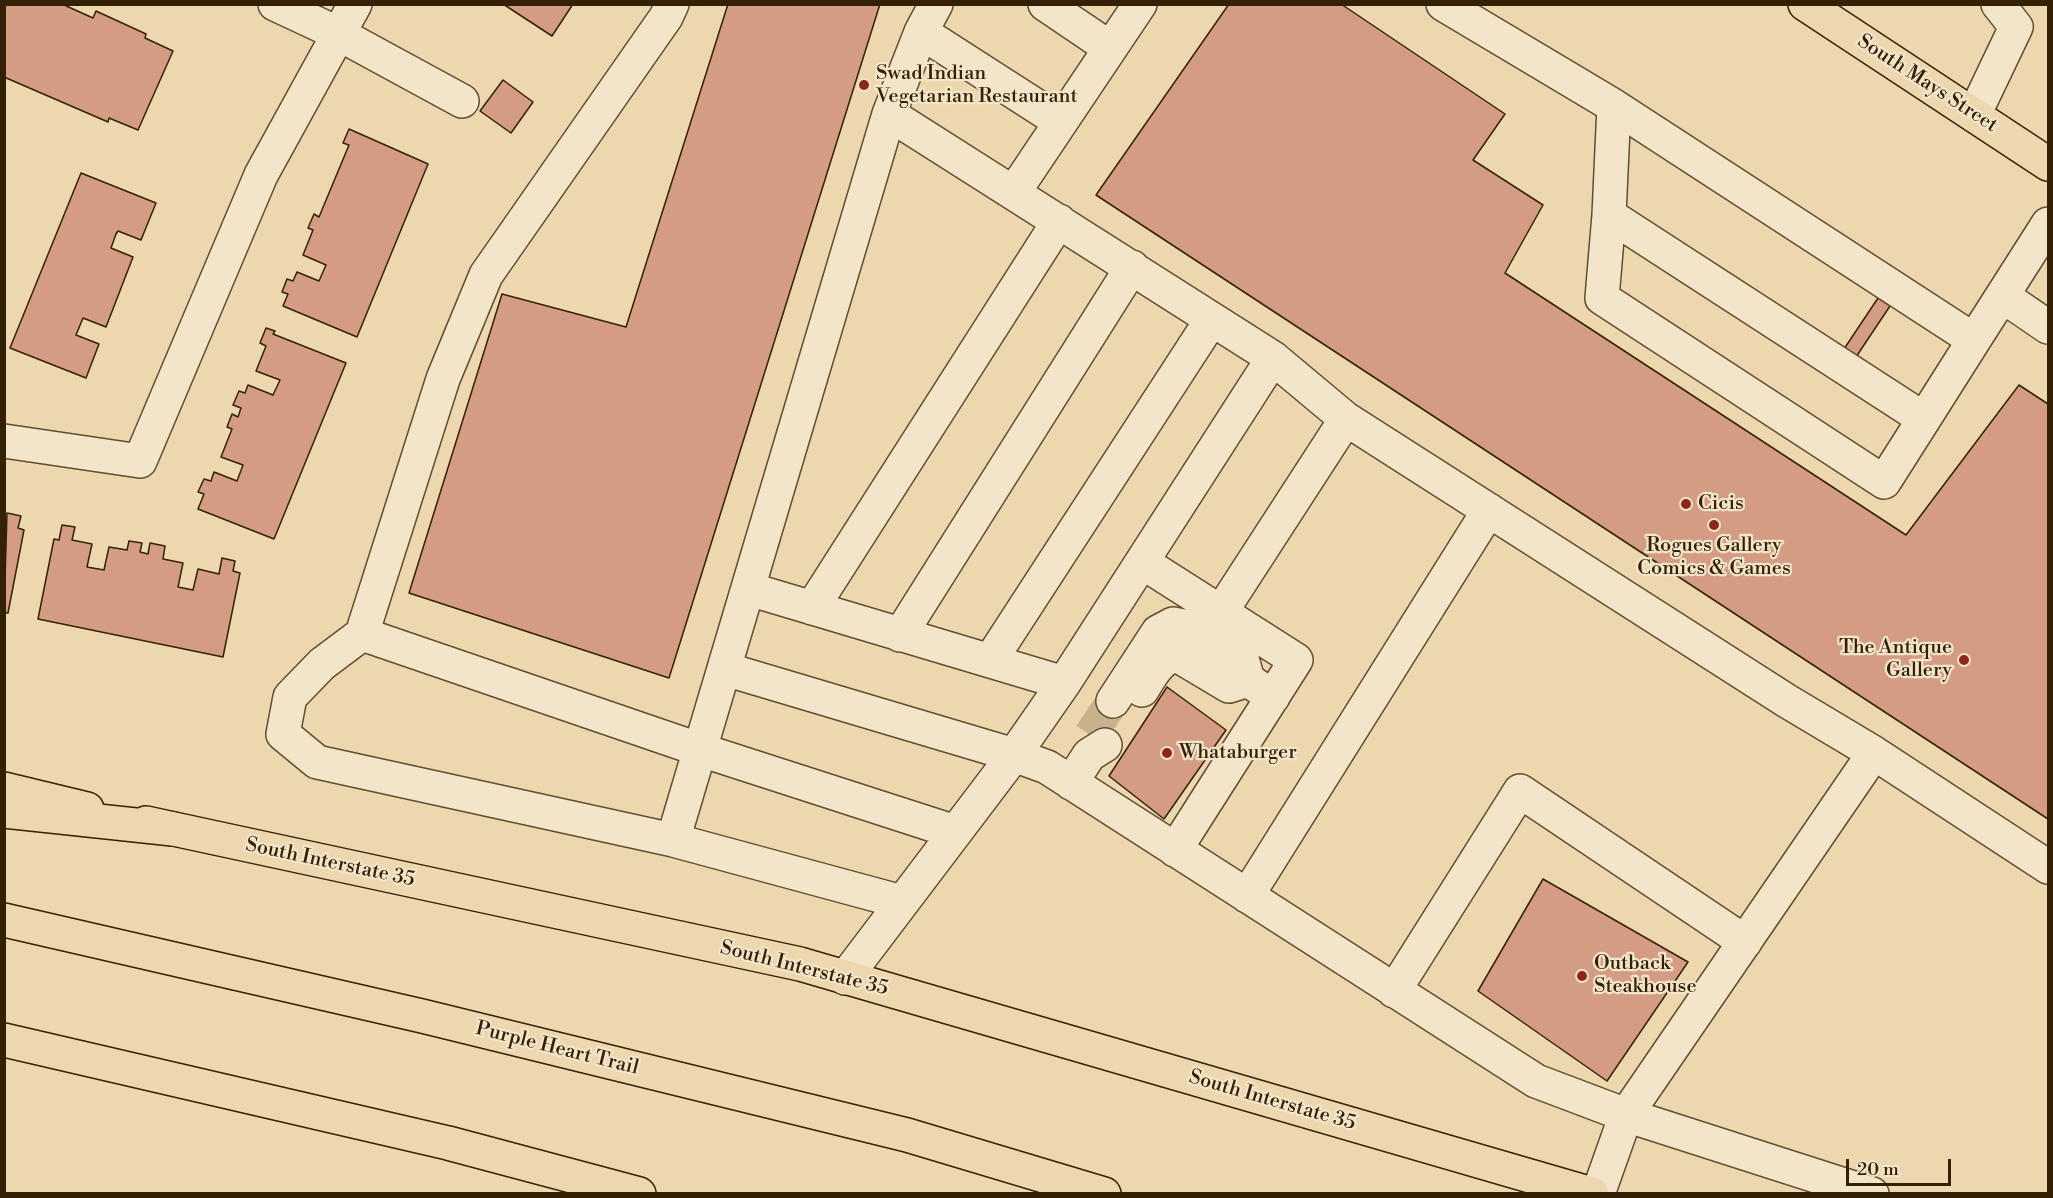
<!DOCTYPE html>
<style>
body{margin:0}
#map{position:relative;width:2053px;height:1198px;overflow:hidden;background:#ecd7ae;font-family:"Libre Bodoni",serif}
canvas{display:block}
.frame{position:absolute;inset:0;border:6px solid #332005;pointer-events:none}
.scale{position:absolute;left:1846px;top:1159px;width:105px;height:27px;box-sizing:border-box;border:3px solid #332005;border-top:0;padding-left:8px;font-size:18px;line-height:21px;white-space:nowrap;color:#332005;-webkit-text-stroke:4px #f3e5ca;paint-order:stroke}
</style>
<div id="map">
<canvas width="2053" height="1198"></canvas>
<div class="frame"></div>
<div class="scale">20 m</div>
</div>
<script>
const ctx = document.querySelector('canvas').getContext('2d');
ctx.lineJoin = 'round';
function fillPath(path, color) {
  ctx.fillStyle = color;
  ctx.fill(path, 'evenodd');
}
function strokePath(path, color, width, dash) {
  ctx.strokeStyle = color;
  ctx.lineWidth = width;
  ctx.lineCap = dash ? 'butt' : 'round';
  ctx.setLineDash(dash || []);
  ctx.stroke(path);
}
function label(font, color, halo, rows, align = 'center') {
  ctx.font = font + ' "Libre Bodoni",serif';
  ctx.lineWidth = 4.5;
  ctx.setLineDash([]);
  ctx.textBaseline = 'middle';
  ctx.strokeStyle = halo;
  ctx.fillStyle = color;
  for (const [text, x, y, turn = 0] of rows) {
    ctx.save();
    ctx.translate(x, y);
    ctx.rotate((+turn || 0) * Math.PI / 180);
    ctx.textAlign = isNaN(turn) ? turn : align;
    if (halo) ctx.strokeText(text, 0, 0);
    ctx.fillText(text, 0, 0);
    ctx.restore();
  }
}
const building = new Path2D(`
 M4,4H62L93,18L96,11L146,34L145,38L173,51L138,130L109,118L108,122L4,77Z
 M503,4H573L552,36Z
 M728,4H880L669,678L409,593L502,294L626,327Z
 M1229,4H1341L1505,114L1473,160L1543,205L1505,273L1906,535L2019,385L2048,404V819L1096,195Z
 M503,80L533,102L511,133L480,111Z
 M349,129L428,164L357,337L283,306L288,294L282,292L287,279L293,281L297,272L319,281L326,265L303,255L313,230L308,228L314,214L319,217L349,145L343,143Z
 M81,173L156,203L141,240L118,231L116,234L111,248L133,257L106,327L83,318L76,335L99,344L86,378L10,348Z
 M1878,298L1890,306L1854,360L1842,352Z
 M266,328L275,331L273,334L346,363L274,539L198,509L204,494L198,492L204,479L211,481L214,472L237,481L243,465L221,457L232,429L227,427L232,414L238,417L241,408L233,405L239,391L245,393L248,385L273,395L280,380L256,371L266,346L260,343Z
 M7,513L21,516L18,528L24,530L8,613H4Z
 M62,525L75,527L72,540L92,544L87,567L104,570L109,547L127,550L129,541L142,543L140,552L148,554L150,543L165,546L163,559L183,563L178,587L193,590L198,569L219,574L222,558L235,561L233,571L240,573L223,657L38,619L54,539L59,540Z
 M1167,687L1226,730L1164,819L1109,776Z
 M1543,879L1688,962L1607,1081L1478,991Z`);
const minorTunnel = new Path2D(`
 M1090,735L1113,701`);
const minor = new Path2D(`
 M275,4L337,33L462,101
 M672,4L666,17L486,275L443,379L362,634L322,664L290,697L283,734L317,762L673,840L902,902
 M936,4L921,32L889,114L1273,358L1346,419L1787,701L1874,753L2048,867
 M1045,4L1110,48
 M1443,4L1614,106L1974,340L2048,224
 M921,32L1061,122
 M1614,106L1609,215L1924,419L1974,340
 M1974,115L2016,27L1998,4
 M1014,192L1140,4
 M1609,215L1602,298L1884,482L1924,419
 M2004,297L2048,327
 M1273,358L1064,683L1014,755L1047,767L1536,1081L1626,1115L1872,1194
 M4,441L140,461L261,175L355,4
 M1142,562L1296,660L1175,850
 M749,589L1064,683
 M812,608L1059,221
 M1221,612L1346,419
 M362,634L701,750L955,832
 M900,635L1132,267
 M990,661L1212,319
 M725,669L1014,755L845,978
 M1142,690C1151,676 1159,658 1177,655L1229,686L1248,680
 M1113,701L1158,632L1173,624L1188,627L1243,662L1248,680L1273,697
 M1071,783L1089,755L1105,745
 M673,840L889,114
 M1247,896L1489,510
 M1394,991L1520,791L1745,942
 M1598,1194L1626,1115L1874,753`);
const major = new Path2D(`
 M1805,4L2048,164
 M4,789L87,809
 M146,823L800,964L1592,1194`);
const highway = new Path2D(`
 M4,811L173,829
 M4,920L422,1016L907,1135L1104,1194
 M4,1040L448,1143L639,1194`);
const markers = [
 [864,85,6,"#8f2418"],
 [1686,504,6,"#8f2418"],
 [1714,525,6,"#8f2418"],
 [1964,660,6,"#8f2418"],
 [1167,753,6,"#8f2418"],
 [1582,976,6,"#8f2418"]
];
const poiNames = [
 ["Swad Indian",876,74],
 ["Vegetarian Restaurant",876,97],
 ["Cicis",1698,504],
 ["Rogues Gallery",1714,546,"center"],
 ["Comics & Games",1714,569,"center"],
 ["The Antique",1952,648,"right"],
 ["Gallery",1952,671,"right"],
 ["Whataburger",1179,753],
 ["Outback",1594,964],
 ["Steakhouse",1594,987]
];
const streetNames = [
 ["South Mays Street",1927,84,33],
 ["South Interstate 35",330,863,12],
 ["South Interstate 35",804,969,14],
 ["Purple Heart Trail",557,1049,14],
 ["South Interstate 35",1272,1101,16]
];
fillPath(building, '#d59c84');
strokePath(building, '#332005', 1.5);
strokePath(minorTunnel, '#c7b28c', 33, [33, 16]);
strokePath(minor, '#614e2f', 36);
strokePath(major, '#332005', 36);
strokePath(highway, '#332005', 36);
strokePath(minor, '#f3e5ca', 33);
strokePath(major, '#ecd7ae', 33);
strokePath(highway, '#ecd7ae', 33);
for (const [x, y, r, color] of markers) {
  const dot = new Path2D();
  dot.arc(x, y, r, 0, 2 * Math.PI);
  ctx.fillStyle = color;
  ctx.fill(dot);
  strokePath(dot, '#f3e5ca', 2);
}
label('20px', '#332005', '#f3e5ca', poiNames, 'left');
label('20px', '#332005', '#f3e5ca', streetNames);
</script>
